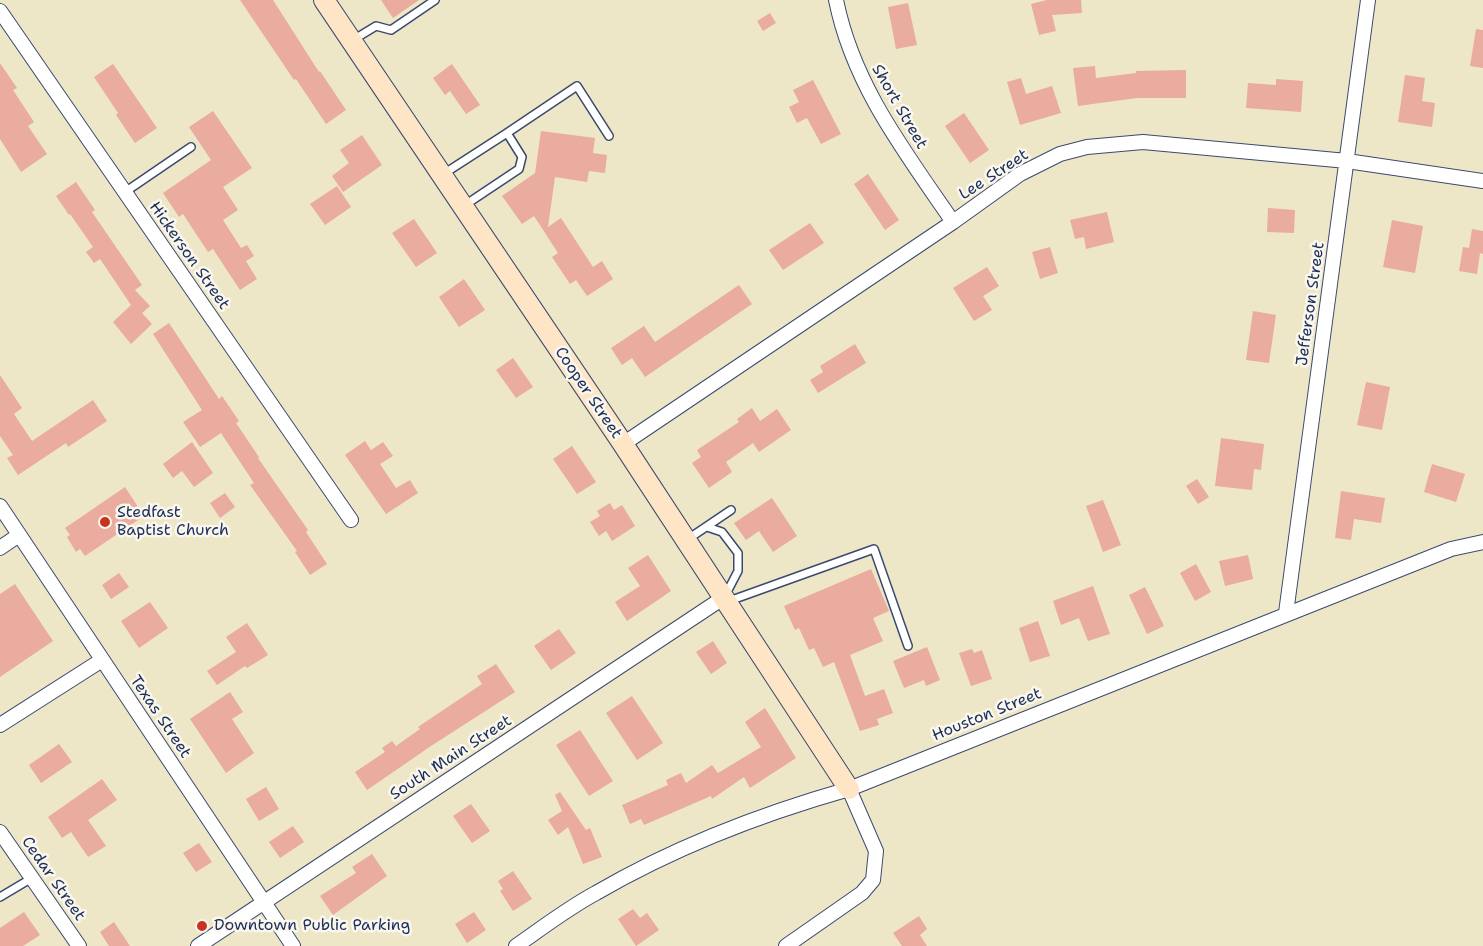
<!DOCTYPE html>
<style>
body{margin:0}
canvas{display:block;background:#ede6c7}
</style>
<canvas width="1483" height="946"></canvas>
<script>
const ctx = document.querySelector('canvas').getContext('2d');
ctx.lineJoin = 'round';
function fillPath(path, color) {
  ctx.fillStyle = color;
  ctx.fill(path, 'evenodd');
}
function strokePath(path, color, width, dash) {
  ctx.strokeStyle = color;
  ctx.lineWidth = width;
  ctx.lineCap = dash ? 'butt' : 'round';
  ctx.setLineDash(dash || []);
  ctx.stroke(path);
}
function label(font, color, halo, rows, align = 'center') {
  ctx.font = font + ' "Shantell Sans",sans-serif';
  ctx.lineWidth = 5;
  ctx.setLineDash([]);
  ctx.textBaseline = 'middle';
  ctx.strokeStyle = halo;
  ctx.fillStyle = color;
  for (const [text, x, y, turn = 0] of rows) {
    ctx.save();
    ctx.translate(x, y);
    ctx.rotate((+turn || 0) * Math.PI / 180);
    ctx.textAlign = isNaN(turn) ? turn : align;
    if (halo) ctx.strokeText(text, 0, 0);
    ctx.fillText(text, 0, 0);
    ctx.restore();
  }
}
const building = new Path2D(`
 M240,0H273L319,72L320,71L346,110L326,124L296,79L294,80Z
 M381,0H419L393,18Z
 M1047,0H1081L1082,13L1052,15L1056,31L1039,35L1031,4Z
 M908,3L917,45L896,49L888,7Z
 M770,13L776,23L763,31L757,21Z
 M1476,29L1483,30V68L1470,66Z
 M0,63L17,88L13,90L34,122L28,126L47,154L21,172L0,139Z
 M113,64L157,128L135,143L116,115L118,113L94,77Z
 M452,64L480,105L466,114L450,91L445,95L433,78Z
 M1095,66L1096,78L1136,73V71L1186,70V98H1137L1078,106L1073,68Z
 M1405,75L1425,78L1422,101L1435,103L1432,127L1398,122Z
 M1021,78L1026,94L1052,86L1061,113L1020,125L1007,82Z
 M1276,79L1303,81L1301,112L1246,108L1248,83L1276,85Z
 M813,80L841,134L821,144L807,118L797,123L789,107L799,102L793,90Z
 M213,111L252,168L223,187L238,210L223,220L241,248L247,245L254,256L246,261L257,279L240,290L213,249L208,252L183,214L179,217L163,193L211,160L189,127Z
 M964,113L989,150L970,163L945,126Z
 M541,131L595,138L593,153L607,155L605,173L589,171L587,182L555,177L548,227L561,218L593,267L602,261L613,279L587,296L576,280L570,284L552,257L558,253L534,216L522,224L502,196L535,173Z
 M362,135L382,165L343,192L332,176L349,163L340,150Z
 M868,174L899,220L885,230L854,184Z
 M76,182L95,210L92,212L142,285L135,290L150,306L142,313L152,324L131,344L113,322L131,305L100,259L94,263L86,252L93,247L70,214L69,215L56,196Z
 M337,186L351,207L325,225L310,204Z
 M1268,208L1295,210L1294,233L1267,232Z
 M1107,212L1114,242L1086,249L1084,237L1075,239L1070,220Z
 M414,219L437,253L416,267L392,233Z
 M1392,220L1423,226L1415,273L1383,267Z
 M810,223L824,243L783,270L769,250Z
 M1472,229L1483,231V254L1480,253L1477,274L1459,271L1463,247L1469,248Z
 M1050,247L1058,273L1040,279L1032,252Z
 M987,267L999,286L983,296L992,310L974,321L953,288Z
 M464,279L485,310L459,327L439,297Z
 M739,285L752,304L645,377L632,358L622,365L611,348L644,326L655,342Z
 M1253,311L1276,315L1269,363L1246,360Z
 M169,323L219,399L222,396L239,421L236,423L259,457L258,458L308,530L306,532L327,564L310,575L295,552L297,551L250,485L254,483L221,433L200,447L183,422L202,410L153,334Z
 M855,344L866,363L818,393L810,380L823,372L820,366Z
 M513,358L533,387L516,398L496,370Z
 M0,375L22,408L14,414L32,441L93,400L107,421L68,447L66,443L18,475L7,458L13,455L0,436Z
 M1366,382L1390,387L1382,430L1357,425Z
 M752,408L760,421L777,409L791,430L759,452L753,443L726,462L732,472L709,488L692,463L701,457L697,450L739,422L737,419Z
 M1221,438L1264,444L1261,470L1254,469L1252,490L1215,486Z
 M365,441L371,450L383,442L393,456L380,464L396,488L410,480L418,493L386,514L345,455Z
 M192,442L213,473L194,487L182,471L173,478L163,464Z
 M572,446L596,482L577,494L553,459Z
 M1432,464L1465,474L1456,502L1424,492Z
 M1197,479L1209,497L1198,504L1186,486Z
 M125,487L144,516L85,556L80,549L76,552L67,537L70,535L65,528Z
 M1341,491L1385,498L1381,523L1354,519L1351,540L1335,538Z
 M225,493L235,507L220,518L210,503Z
 M772,498L797,536L773,552L759,531L746,540L734,523Z
 M1103,500L1121,545L1103,552L1086,506Z
 M610,503L614,510L622,505L635,526L612,541L606,531L599,536L590,522L600,516L597,511Z
 M648,555L671,591L627,621L615,602L640,586L628,568Z
 M1248,555L1253,579L1225,586L1219,561Z
 M1196,564L1211,592L1195,601L1180,573Z
 M871,569L889,611L873,618L883,641L850,655L865,696L884,689L893,713L877,719L879,725L860,731L834,662L823,667L814,648L809,650L799,628L795,630L784,606Z
 M119,573L129,587L111,599L102,585Z
 M15,584L53,641L0,677V594Z
 M1093,586L1110,634L1088,641L1079,618L1061,625L1053,601Z
 M1145,587L1164,626L1147,634L1129,595Z
 M150,602L168,628L139,648L121,621Z
 M1038,621L1050,656L1030,662L1019,628Z
 M247,623L268,655L247,668L245,666L217,685L207,671L236,652L226,637Z
 M559,629L576,653L551,670L534,646Z
 M713,641L727,663L711,674L696,652Z
 M927,647L940,680L926,686L924,680L904,688L893,661Z
 M972,649L974,653L982,650L992,679L971,686L959,653Z
 M496,664L515,692L431,746L367,790L355,772L385,752L382,748L392,741L396,746L420,729L418,727L482,684L477,676Z
 M230,692L243,712L232,719L254,753L226,773L190,719Z
 M632,696L663,743L637,760L606,713Z
 M765,708L796,758L750,788L744,777L712,799L711,796L644,825L641,819L630,824L622,805L668,785L666,780L681,773L686,783L712,765L718,773L761,747L745,722Z
 M580,730L613,781L589,796L556,745Z
 M59,744L72,762L41,783L29,765Z
 M102,779L117,800L88,820L106,846L88,857L71,832L62,838L48,817Z
 M266,787L279,809L259,821L246,799Z
 M560,792L586,830L590,828L602,857L583,864L568,827L558,835L548,820L562,811L555,795Z
 M471,804L490,831L472,843L453,816Z
 M293,826L304,842L280,858L269,842Z
 M199,843L212,862L196,872L183,853Z
 M372,854L387,876L333,915L320,896L356,873L352,867Z
 M513,871L532,899L513,911L500,891L503,889L498,881Z
 M633,909L640,918L647,913L659,930L636,946L618,919Z
 M24,912L40,935L23,946H0V928Z
 M474,912L486,930L467,943L455,924Z
 M919,916L927,929L920,935L927,946H902L893,933Z
 M114,922L130,946H109L100,932Z`);
const lane = new Path2D(`
 M353,40L376,26L391,30L435,0
 M507,133L577,86L609,136
 M445,173L507,133L522,157L519,169L465,205
 M125,192L191,147
 M707,527L722,532L738,553V571L725,596
 M688,539L731,510
 M729,601L874,549L908,646
 M0,897L32,878`);
const street = new Path2D(`
 M836,0C853,85 905,152 953,222
 M0,11L351,520
 M623,444L953,222L1020,174L1060,154L1087,147L1143,142L1347,161L1483,181
 M0,506L293,946
 M0,548L19,535
 M1286,613L1368,0
 M0,725L102,660
 M0,832L79,946
 M198,946L723,598
 M516,946C542,928 568,908 596,893C675,847 761,814 849,789L1451,549L1483,542
 M786,946L862,893L873,880L876,851L849,789`);
const secondary = new Path2D(`
 M324,0L623,444L849,789`);
const markers = [
 [105,522,6,"#c8321e"],
 [202,926,6,"#c8321e"]
];
const streetNames = [
 ["Short Street",899,107,60],
 ["Lee Street",994,175,-33],
 ["Hickerson Street",189,256,55],
 ["Jefferson Street",1311,304,-82],
 ["Cooper Street",588,393,56],
 ["Houston Street",987,715,-22],
 ["Texas Street",160,717,56],
 ["South Main Street",451,758,-33],
 ["Cedar Street",53,879,55]
];
const poiNames = [
 ["Stedfast",117,513],
 ["Baptist Church",117,531],
 ["Downtown Public Parking",214,926]
];
fillPath(building, '#e9ac9e');
strokePath(lane, '#3a4a6e', 10);
strokePath(street, '#3a4a6e', 16);
strokePath(secondary, '#3a4a6e', 22);
strokePath(lane, '#fff', 7);
strokePath(street, '#fff', 14);
strokePath(secondary, '#fee5c5', 20);
for (const [x, y, r, color] of markers) {
  const dot = new Path2D();
  dot.arc(x, y, r, 0, 2 * Math.PI);
  ctx.fillStyle = color;
  ctx.fill(dot);
  strokePath(dot, '#fbf7ec', 2);
}
label('16px', '#1b2f5e', '#fbf7ec', streetNames);
label('16px', '#1b2f5e', '#fbf7ec', poiNames, 'left');
</script>
